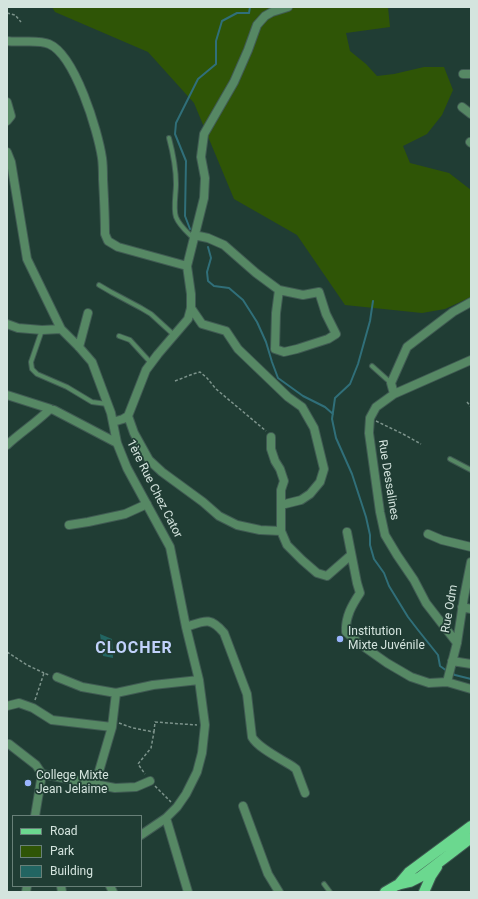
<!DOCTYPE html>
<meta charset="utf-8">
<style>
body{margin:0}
#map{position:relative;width:478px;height:899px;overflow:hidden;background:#203d34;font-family:Roboto,sans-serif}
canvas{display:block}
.frame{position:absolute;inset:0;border:8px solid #d4e4de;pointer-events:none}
.legend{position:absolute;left:12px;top:815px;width:130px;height:72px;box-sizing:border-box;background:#203d34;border:1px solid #688078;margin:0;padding:5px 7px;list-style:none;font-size:12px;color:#d4e4de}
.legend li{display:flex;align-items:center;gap:8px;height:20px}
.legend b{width:20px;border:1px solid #688078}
</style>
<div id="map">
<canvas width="478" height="899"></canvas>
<div class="frame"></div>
<ul class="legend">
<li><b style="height:5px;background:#6bd88f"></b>Road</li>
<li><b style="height:11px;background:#2f5506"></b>Park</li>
<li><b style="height:11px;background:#226562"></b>Building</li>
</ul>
</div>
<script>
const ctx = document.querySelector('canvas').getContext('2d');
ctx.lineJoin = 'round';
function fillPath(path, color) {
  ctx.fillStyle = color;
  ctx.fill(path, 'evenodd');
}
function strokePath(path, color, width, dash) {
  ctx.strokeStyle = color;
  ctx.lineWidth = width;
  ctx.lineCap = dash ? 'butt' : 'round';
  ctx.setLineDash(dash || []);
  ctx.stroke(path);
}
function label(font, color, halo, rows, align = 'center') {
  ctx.font = font + ' Roboto,sans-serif';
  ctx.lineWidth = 3.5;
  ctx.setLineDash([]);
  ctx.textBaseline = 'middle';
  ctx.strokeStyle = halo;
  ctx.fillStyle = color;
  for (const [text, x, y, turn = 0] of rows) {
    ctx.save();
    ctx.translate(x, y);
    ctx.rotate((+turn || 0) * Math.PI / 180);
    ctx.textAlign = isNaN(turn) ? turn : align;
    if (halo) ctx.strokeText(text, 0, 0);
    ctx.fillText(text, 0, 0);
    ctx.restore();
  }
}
const green = new Path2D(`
 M52,7H388L390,27L346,33L350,51L366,64L377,76L394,74L424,67H444L453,90L442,115L427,134L403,146L410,163L449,173L471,190V297L445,309L422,313L345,305L297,235L234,199L194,103L148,52L55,12Z`);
const stream = new Path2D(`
 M190,229L185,216L186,161L175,134L176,123L198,79L216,64V41L222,21L237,13H249L250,7
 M208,247L211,258L207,272L208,281L214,286L229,288L243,300L257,322L266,342L272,362L278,378L303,396L325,407L333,414
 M373,301L370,321L358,364L350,384L335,398L332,419L336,438L352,474L366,517L370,535V545L374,559L384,573L389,586L408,617L418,630L438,655L440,666L447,671
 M451,673L455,675L471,679`);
const building = new Path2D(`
 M100,634L112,639L113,658L103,656Z`);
const path = new Path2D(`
 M7,13L15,15L21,22
 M175,381L193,374L200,372L207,378L216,389L266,431
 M467,402L471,407
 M376,421L403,434L421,444
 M7,652L27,665L44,673
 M35,700L44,673L49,675
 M119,723L133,728L154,732L151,748L138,764L145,774
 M154,732L155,722L197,725
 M155,786L171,802`);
const service = new Path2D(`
 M169,138C173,153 176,168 176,184C176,193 173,209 176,217C179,225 186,231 192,237L194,235
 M99,285L111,292L141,308L151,314L174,335
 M42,330L31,362L32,369L37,374L67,387L92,402L107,404
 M119,336L130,340L151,363
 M372,366L391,383
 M450,459L471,470
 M324,884L330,892`);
const minor = new Path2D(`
 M7,41C20,43 38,39 49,44C75,55 98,131 102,158C103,165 103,172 103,179C104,198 105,216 105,234L108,241L118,247L187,266
 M463,74H471
 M7,102L11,116L7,121
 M462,107L471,114
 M470,142L471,143
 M7,152L11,162L27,259L61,329L79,347L92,362L111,413L117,443L127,468L170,547L186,627L199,680L205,725L202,753L197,772L186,794L177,807L166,818L141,835
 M194,235L208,238L224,245L256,273L279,290L303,295L319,292L326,314L336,334L328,339L297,349L284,352L275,349L276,313L279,290
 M191,308L202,324L226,331L238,349L288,397L302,407L314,428L324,469L320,482L310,494L301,500L281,505
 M7,324L18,328L42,330L61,329
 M79,347L88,313
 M394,394L391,383L407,347L453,312L471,302
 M7,395L54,410L117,443
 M128,416L134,433L149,460L162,472L203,502L219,516L237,525L260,530L281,531
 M113,422L123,419L128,416L146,370L158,354L188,319L191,308V294L187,266L204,198L205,178L201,157L204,134L234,82L248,50L257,25L265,16L272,12L288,7
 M271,437V449L275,461L280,469L284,481L281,490V531L287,545L302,560L317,573L327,576L351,555
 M7,445C21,432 37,422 50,409
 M69,525L88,522L125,514L147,504
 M347,532L357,583L360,593C352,605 345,617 346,632L360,644L387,663L411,677L429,683L447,682L471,689
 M428,534L442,540L471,547
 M462,607L471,609
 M186,627C204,621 210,616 224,633L247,694L252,737C258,748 281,759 292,766L296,769L305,793
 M457,643L426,603L414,580L397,555L385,535L380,512L369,433L370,418L376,407L394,394L471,360
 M452,661L471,664
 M57,677L82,687L116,693L153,685L199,680
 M447,682L457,643L464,597L471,562
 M7,706L19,703L33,708L52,720L112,727
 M9,744L36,765L42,774L115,788L136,787L150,781
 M95,785L112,727L116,693
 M243,806L268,874L279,892
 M35,816L42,774
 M166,818L188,892
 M61,886L62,892
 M110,886L113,892
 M26,892L27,886`);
const primary = new Path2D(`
 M398,885L409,872L471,826
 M385,892L397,885L410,882L420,877L471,838
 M424,892L431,876L437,867`);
const markers = [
 [340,639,4,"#9ab5fd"],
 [28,783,4,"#9ab5fd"]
];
const streetNames = [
 ["Rue Dessalines",388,480,81],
 ["1ère Rue Chez Cator",154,489,63],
 ["Rue Odm",450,609,-80]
];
const poiNames = [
 ["Institution",348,632],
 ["Mixte Juvénile",348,646],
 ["College Mixte",36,776],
 ["Jean Jelaime",36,790]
];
const districtNames = [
 ["CLOCHER",134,649]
];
fillPath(green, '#2f5506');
strokePath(stream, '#306f79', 2);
fillPath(building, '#226562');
strokePath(service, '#405b53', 6);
strokePath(minor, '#405b53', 10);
strokePath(primary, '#405b53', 12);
strokePath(path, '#7c938b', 1.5, [3, 2]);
strokePath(service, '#568864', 4);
strokePath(minor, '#568864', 8);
strokePath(primary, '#6bd88f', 10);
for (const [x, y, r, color] of markers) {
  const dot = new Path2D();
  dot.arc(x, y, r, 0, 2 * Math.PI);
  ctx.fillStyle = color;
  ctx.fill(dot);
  strokePath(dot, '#203d34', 1.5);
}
label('12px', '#d4e4de', '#203d34', streetNames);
label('12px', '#d4e4de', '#203d34', poiNames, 'left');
ctx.letterSpacing = '1px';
label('bold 16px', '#c1d2fb', '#203d34', districtNames);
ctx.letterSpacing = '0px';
</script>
